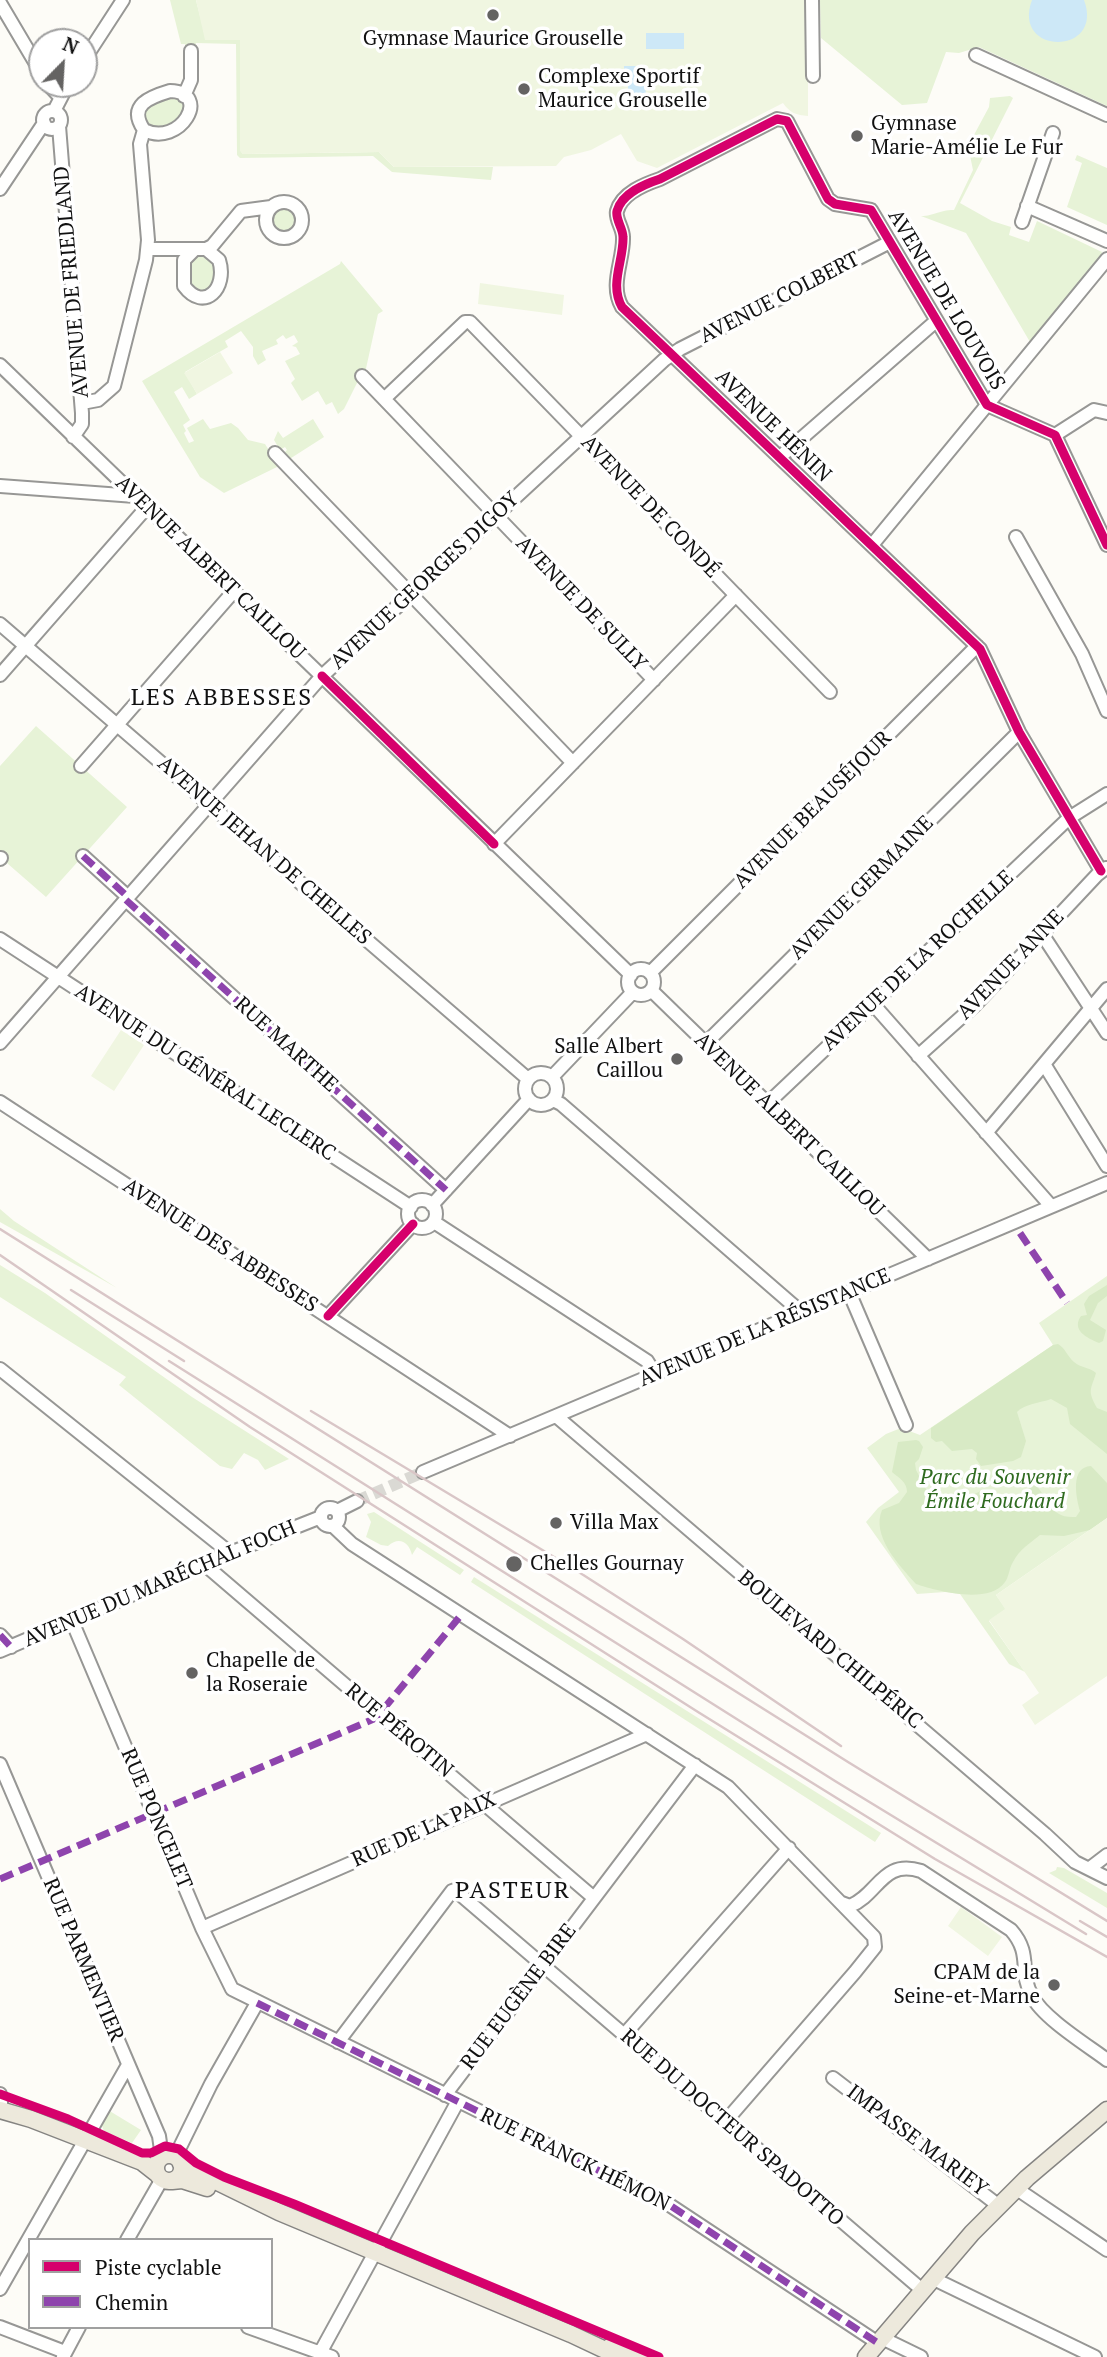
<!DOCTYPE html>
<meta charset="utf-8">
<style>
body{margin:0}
#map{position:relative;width:1107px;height:2357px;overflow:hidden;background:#fdfcf7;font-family:"PT Serif",serif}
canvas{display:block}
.legend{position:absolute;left:28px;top:2238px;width:245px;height:91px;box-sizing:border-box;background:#fff;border:2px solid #a0a0a0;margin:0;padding:9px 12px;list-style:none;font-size:21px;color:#111}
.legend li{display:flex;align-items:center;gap:14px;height:35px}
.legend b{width:35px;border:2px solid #a0a0a0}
.north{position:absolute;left:28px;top:28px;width:70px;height:70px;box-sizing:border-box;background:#fff;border:2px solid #a0a0a0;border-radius:50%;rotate:24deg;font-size:19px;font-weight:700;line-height:28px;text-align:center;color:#111}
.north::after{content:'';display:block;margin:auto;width:24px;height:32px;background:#646362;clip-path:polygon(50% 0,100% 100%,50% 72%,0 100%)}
</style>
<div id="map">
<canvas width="1107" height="2357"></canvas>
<ul class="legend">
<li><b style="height:9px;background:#d6006c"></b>Piste cyclable</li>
<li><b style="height:9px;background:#8e44ad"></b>Chemin</li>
</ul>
<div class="north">N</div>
</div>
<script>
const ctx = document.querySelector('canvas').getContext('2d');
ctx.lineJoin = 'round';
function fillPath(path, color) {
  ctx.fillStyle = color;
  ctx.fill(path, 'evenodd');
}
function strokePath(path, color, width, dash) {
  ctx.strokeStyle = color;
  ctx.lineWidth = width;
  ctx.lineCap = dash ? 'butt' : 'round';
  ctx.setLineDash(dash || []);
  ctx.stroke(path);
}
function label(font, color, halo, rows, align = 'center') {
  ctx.font = font + ' "PT Serif",serif';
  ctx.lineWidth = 7;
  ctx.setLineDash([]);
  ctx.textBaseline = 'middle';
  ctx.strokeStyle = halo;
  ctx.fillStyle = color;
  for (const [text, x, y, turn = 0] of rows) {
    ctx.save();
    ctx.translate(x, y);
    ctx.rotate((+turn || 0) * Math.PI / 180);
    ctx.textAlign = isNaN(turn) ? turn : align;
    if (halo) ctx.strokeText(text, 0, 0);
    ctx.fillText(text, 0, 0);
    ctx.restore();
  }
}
const green = new Path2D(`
 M170,0H196L206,40L240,39V150L243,154L379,152L394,167H493L491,180L392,172L373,156L240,158L237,155L236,44L196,43V50H185V44H181Z
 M820,0H1107V106L979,47L959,53L946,52L927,103L902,105L821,38Z
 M1010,96L1013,98L960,203L992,221L1011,227L1009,235L1029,242L1037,221L1102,252L1098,264L1096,262L1030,342L966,233L921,216C935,216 938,210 954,210L973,170L968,146L989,107L990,98Z
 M165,97C175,96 182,98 185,109L177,123C161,128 147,134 144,111L151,102Z
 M1077,155L1107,168V225L1067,207L1082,163L1075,160Z
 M271 220a13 13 0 1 1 26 0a13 13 0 1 1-26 0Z
 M204,253L217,265L215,284C205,291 201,293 190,286L188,266L192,256Z
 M341,261L383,311L378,314L365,373L358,381L344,409L338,414L332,402L326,405L318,391L302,401L291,383L295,379L285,361L300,354L296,347L292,346L298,342L294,335L286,339L283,335L276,340L278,344L262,351L266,360L258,365L253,356V347L241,331L225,341L228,347L185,372L197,394L189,399L182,387L174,392L190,420L183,425L186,431L184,433L189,443L194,441L187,428L203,419L210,429L231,423L238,428L248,440L265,444L279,466L224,493L200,477L142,381L340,264Z
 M313,419L324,437L288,460L283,454L287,450L285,447L280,450L274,440L278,431L283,438Z
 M36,726L127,807L46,897L0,857V766Z
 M0,1209L14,1221L117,1288L0,1222Z
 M0,1265L45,1293L192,1397L289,1459L265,1470L258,1460L244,1453L232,1469L220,1466L119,1385L126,1377L0,1297Z
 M1107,1276V1518L996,1595L1006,1609L989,1621L1025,1672L1009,1664L960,1594L945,1592L917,1594L866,1522L878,1508L899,1492L867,1448L886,1434L901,1428L920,1435L1053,1345L1039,1323Z
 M374,1512L464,1570L460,1575L417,1547L412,1555C409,1542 399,1536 388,1546L381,1545L366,1537L371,1522L367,1514Z
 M474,1577L881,1833L875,1842L471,1582Z
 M1057,1867L1064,1868L1107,1893V1908L1049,1873L1056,1870Z
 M108,2110L141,2130L132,2143L104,2131L101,2123Z`);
const forest = new Path2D(`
 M1107,1285V1296L1098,1303L1090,1320L1106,1330L1103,1341L1099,1343C1087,1338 1071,1330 1081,1316L1087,1315L1084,1304L1089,1296Z
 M1058,1344C1066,1349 1067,1356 1074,1362C1081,1368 1089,1367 1096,1373C1091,1390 1087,1390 1097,1408L1107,1412V1454L1070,1424L1067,1408L1051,1399C1040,1403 1024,1404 1017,1412L1026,1441L1021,1457L1013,1461L981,1466L976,1459L977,1453L972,1449L952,1451L942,1441L936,1442L931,1438V1428L1053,1345Z
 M916,1440L919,1441L923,1447L919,1459L915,1463L916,1470L927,1491L942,1501L961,1500L981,1491L1009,1496L1024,1494L1030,1485L1034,1484C1049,1496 1048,1519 1076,1517L1080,1511C1076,1497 1070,1467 1091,1466L1107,1483V1518L1090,1530L1064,1536L1040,1535C1030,1543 1019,1550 1013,1562C1009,1568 1009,1577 1005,1582C989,1605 937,1591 916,1584C899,1565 871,1536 882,1510L899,1503L907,1492C907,1482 899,1478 892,1472L898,1442Z`);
const pitch = new Path2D(`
 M196,0H808V116C796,115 790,113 783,103L657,168L637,161L621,134L591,150L564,157L556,166L394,167L379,152L243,154L240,151V40H205Z
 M480,283L564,295L562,315L478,304Z
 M220,352L233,373L197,394L184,373Z
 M121,1030L144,1045L114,1091L91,1076Z
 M1107,1518V1676L1035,1725L1022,1705L1039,1693L989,1620L1005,1609L996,1595Z
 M961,1907L1002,1937L988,1956L948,1926Z`);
const water = new Path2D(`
 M1032,0H1084C1105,56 1011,56 1032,0Z
 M646,33H684V49H646Z
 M624,66H645L646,104H628V71L624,70Z`);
const minorTunnel = new Path2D(`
 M357,1501L423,1472`);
const minor = new Path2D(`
 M812,0L813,76
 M0,3L42,74
 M976,55L1107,115
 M84,60L123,0
 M48,84L60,97
 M170,91C213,92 180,148 144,130C127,105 150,97 170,91Z
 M184,96L191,80V51
 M43 120a9 9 0 1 1 18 0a9 9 0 1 1-18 0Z
 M54,111L68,84
 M59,126L82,413V424L73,437
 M0,189L44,123
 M266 220a18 18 0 1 1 36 0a18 18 0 1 1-36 0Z
 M1027,206L1107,241
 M1022,222L1053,133
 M148,249H206L212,246L241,211L271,207
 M194,250L184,260V286C204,313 228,288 219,260L206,249
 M0,365L631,975
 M362,376L654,680
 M384,399L465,322H470L830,692
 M82,403L98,400L114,386L146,260L148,240L140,144L144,130
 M1055,435L1094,410L1107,413
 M275,453L573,763
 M780,457L936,321
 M0,486L135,496
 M1016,537L1082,654L1107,711
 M872,545L1107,259
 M0,624L528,1079
 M0,675L147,507
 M81,766L234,591
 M494,844L736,595
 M83,856L128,897
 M0,859L1,858
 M1101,871L1019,732L980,649L622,307C609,284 624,260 623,237C623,228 615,219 617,211C622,193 645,184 660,179L777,119L787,121L828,199L835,204L871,210L987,405L1055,435L1107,545
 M126,900L446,1190
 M1042,934L1107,1033
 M0,939L411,1207
 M628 982a13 13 0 1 1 26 0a13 13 0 1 1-26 0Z
 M650,973L977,646
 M651,990L928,1259
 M873,1004L1051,1206
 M0,1043L322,676L664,360L680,349L890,242
 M705,1044L1019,732
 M918,1056L975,1005L1097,875L1106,868
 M1044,1064L1107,1166
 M525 1089a16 16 0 1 1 32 0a16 16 0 1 1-32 0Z
 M552,1077L633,992
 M553,1100L561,1104L801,1312
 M0,1102L510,1436
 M767,1104L1069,818L1107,794
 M986,1133L1107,989
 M408 1214a14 14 0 1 1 28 0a14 14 0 1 1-28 0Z
 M432,1205L529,1099
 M434,1222L647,1361L655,1374
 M849,1292L906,1425
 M328,1316L413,1224
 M0,1369L230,1553
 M556,1416L1045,1834L1075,1862L1107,1878
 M423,1472L1107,1183
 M321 1517a9 9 0 1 1 18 0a9 9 0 1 1-18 0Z
 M337,1511L357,1501
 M333,1526L352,1544L728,1787L874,1937L875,1947L855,1972L725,2122
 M204,1564L594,1898
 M72,1621L202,1928L232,1989L671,2206L878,2343
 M0,1635L11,1647
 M0,1651L230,1553L321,1517
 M0,1764L159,2136L162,2157
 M1090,1868L1107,1855
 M842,1903L850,1906C879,1894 882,1859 921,1871L1011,1930C1033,1955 1018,1971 1032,1996C1043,2018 1087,2045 1107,2060
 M202,1928L647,1734
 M624,2035L789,1848
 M338,2042L452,1891L455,1890L921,2289
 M833,2078L999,2206
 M0,2094L1,2103
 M445,2095L695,1765
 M177,2158L180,2147L211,2084L257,2003
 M1017,2189L1107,2250
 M127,2240L162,2179
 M932,2278L1095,2357
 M0,2289L128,2065
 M0,2327L65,2352
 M248,2327L332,2357
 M882,2338L921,2357
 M320,2353L458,2101
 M63,2357L79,2327`);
const major = new Path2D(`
 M0,2110L31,2119L142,2162L156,2173
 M156 2168a13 13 0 1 1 26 0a13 13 0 1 1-26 0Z
 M181,2164L279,2212L571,2334L620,2357
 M172,2181L182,2180L207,2188
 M611,2346L641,2357
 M866,2357L972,2233L1027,2178L1107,2110`);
const rail = new Path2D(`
 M0,1229L848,1762L1107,1921
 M0,1255L250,1427L698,1712L935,1859L1107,1957
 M71,1290L184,1361
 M169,1361L835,1781L1086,1934
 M311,1411L574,1569L683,1639L841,1746
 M1080,1921L1107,1937`);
const quiet = new Path2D(`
 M83,856L128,897
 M126,900L446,1190
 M1020,1233L1067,1303
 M0,1635L11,1647
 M0,1879L376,1718L462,1614
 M257,2003L671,2206L878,2343`);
const cycleway = new Path2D(`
 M322,676L494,844
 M1101,871L1019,732L980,649L622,307C609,284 624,260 623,237C623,228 615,219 617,211C622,193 645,184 660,179L777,119L787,121L828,199L835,204L871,210L987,405L1055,435L1107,545
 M328,1316L413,1224
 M0,2094L68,2119L142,2153H151L165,2146L179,2149L196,2163L224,2177L294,2204L659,2357`);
const markers = [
 [493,15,7,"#646362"],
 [524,89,7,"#646362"],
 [857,136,7,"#646362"],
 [677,1059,7,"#646362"],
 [556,1523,7,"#646362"],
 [514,1564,9,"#646362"],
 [192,1673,7,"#646362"],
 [1054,1985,7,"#646362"]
];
const poiNames = [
 ["Gymnase Maurice Grouselle",493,39,"center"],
 ["Complexe Sportif",538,77],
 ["Maurice Grouselle",538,101],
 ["Gymnase",871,124],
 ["Marie-Amélie Le Fur",871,148],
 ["Salle Albert",663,1047,"right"],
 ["Caillou",663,1071,"right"],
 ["Villa Max",570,1523],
 ["Chelles Gournay",530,1564],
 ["Chapelle de",206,1661],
 ["la Roseraie",206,1685],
 ["CPAM de la",1040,1973,"right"],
 ["Seine-et-Marne",1040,1997,"right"]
];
const streetNames = [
 ["AVENUE DE FRIEDLAND",72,282,-95],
 ["AVENUE COLBERT",780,298,-27],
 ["AVENUE DE LOUVOIS",946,300,59],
 ["AVENUE HÉNIN",773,426,44],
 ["AVENUE DE CONDÉ",650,507,46],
 ["AVENUE ALBERT CAILLOU",210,568,44],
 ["AVENUE GEORGES DIGOY",425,581,-43],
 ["AVENUE DE SULLY",581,604,46],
 ["AVENUE BEAUSÉJOUR",813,810,-45],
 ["AVENUE JEHAN DE CHELLES",264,851,41],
 ["AVENUE GERMAINE",862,888,-45],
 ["AVENUE DE LA ROCHELLE",918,961,-43],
 ["AVENUE ANNE",1011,965,-46],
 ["RUE MARTHE",286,1045,42],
 ["AVENUE DU GÉNÉRAL LECLERC",205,1073,33],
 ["AVENUE ALBERT CAILLOU",789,1125,44],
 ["AVENUE DES ABBESSES",220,1246,33],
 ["AVENUE DE LA RÉSISTANCE",765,1328,-23],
 ["AVENUE DU MARÉCHAL FOCH",160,1584,-23],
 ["BOULEVARD CHILPÉRIC",830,1650,40],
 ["RUE PÉROTIN",399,1731,40],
 ["RUE PONCELET",156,1819,67],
 ["RUE DE LA PAIX",424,1830,-24],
 ["RUE PARMENTIER",83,1960,67],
 ["RUE EUGÈNE BIRE",519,1997,-53],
 ["RUE DU DOCTEUR SPADOTTO",732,2128,41],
 ["IMPASSE MARIEY",917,2141,37],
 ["RUE FRANCK HÉMON",575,2160,26]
];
const parkNames = [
 ["Parc du Souvenir",995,1478],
 ["Émile Fouchard",995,1502]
];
const quarterNames = [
 ["LES ABBESSES",222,698],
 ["PASTEUR",513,1891]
];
fillPath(green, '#e7f3d7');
fillPath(forest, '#d8eac5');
fillPath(pitch, '#f0f6e1');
fillPath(water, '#cde8f7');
strokePath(minorTunnel, '#dad9d4', 12, [12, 6]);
strokePath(minor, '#979795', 16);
strokePath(major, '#858482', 19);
strokePath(minor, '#fffffe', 12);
strokePath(major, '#ede9dc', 16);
strokePath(rail, '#d9c6c7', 2.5);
strokePath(quiet, '#8e44ad', 7, [14, 7]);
strokePath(cycleway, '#d6006c', 9);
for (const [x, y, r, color] of markers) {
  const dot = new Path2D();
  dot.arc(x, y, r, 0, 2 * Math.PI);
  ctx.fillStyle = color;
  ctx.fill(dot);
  strokePath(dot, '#fff', 2.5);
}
label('21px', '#111', '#fff', poiNames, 'left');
label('21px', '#111', '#fff', streetNames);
label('italic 21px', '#2f6b1f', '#fff', parkNames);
ctx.letterSpacing = '2px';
label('24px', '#111', '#fff', quarterNames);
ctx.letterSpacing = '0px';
</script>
